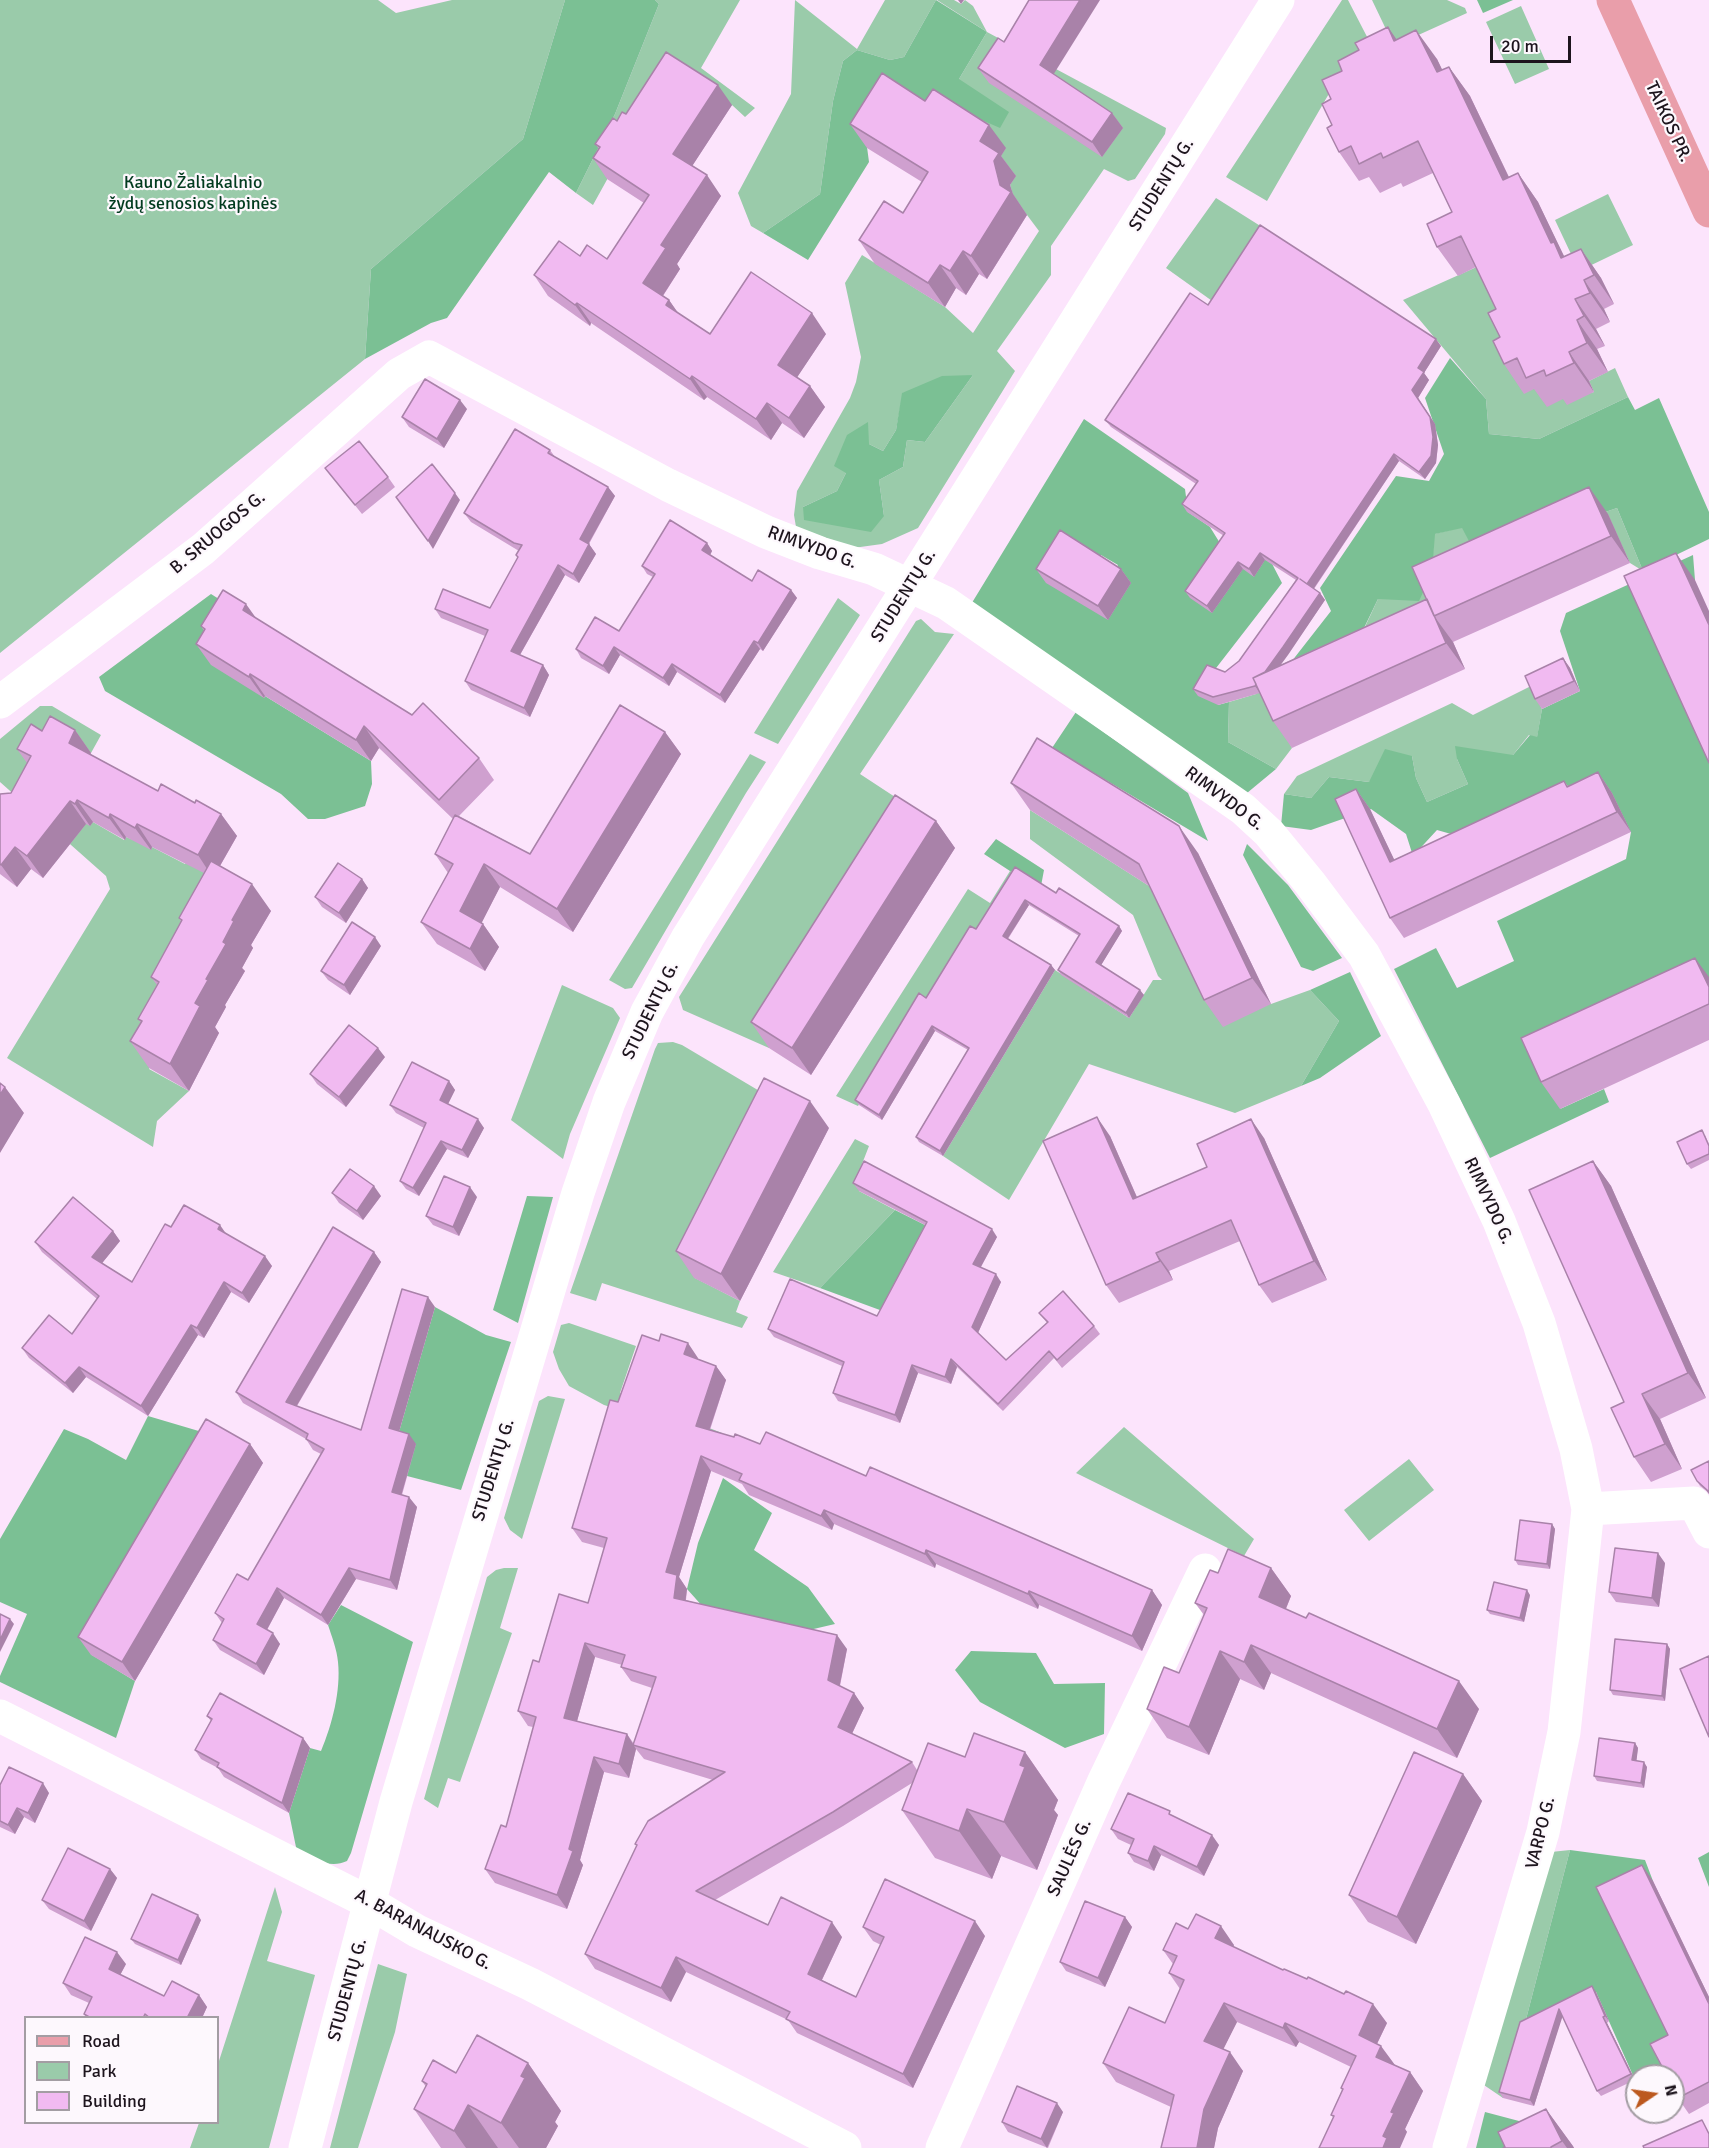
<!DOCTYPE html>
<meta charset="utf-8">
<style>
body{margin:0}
#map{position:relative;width:1709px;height:2148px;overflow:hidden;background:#fce4fc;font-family:Signika,sans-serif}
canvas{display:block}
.legend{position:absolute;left:24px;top:2016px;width:195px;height:108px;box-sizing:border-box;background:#fdf8fd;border:2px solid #a39da3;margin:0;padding:8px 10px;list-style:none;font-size:18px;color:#1d141d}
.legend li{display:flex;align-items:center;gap:12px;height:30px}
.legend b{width:30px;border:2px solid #a39da3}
.north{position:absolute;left:1625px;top:2064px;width:60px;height:60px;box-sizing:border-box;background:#fdf8fd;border:2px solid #a39da3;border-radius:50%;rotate:77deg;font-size:16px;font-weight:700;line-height:24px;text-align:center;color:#1d141d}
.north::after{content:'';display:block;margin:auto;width:21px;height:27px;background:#bc591f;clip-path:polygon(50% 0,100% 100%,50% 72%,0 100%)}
.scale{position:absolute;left:1490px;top:36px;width:81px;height:27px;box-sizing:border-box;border:3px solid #1d141d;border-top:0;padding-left:8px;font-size:18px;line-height:21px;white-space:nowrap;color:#1d141d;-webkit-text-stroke:4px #fdf8fd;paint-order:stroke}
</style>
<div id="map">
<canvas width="1709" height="2148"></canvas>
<ul class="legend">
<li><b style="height:8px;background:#e99eaa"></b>Road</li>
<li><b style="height:16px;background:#9acbaa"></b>Park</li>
<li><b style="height:16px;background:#f1baf1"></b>Building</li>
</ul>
<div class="north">N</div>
<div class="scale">20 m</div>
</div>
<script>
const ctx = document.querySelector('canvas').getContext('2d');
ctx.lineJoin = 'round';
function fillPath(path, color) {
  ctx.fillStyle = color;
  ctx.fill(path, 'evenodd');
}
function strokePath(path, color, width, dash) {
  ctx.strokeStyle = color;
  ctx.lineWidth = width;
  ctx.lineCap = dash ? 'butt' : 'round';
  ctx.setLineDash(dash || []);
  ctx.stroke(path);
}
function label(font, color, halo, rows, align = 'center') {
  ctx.font = font + ' Signika,sans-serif';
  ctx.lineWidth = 4.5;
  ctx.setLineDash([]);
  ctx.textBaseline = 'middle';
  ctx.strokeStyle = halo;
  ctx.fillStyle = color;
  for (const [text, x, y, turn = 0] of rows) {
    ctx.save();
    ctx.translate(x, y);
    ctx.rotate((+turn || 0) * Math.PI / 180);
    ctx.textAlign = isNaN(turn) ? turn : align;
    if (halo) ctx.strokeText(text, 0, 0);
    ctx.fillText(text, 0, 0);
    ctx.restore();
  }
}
const green = new Path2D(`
 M0,0H378L396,13L452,0H565L523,139L371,269L365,359L0,653Z
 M655,0H740L701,68L755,108L745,117L732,105L614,167L593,205L576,193L615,114L659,4Z
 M795,0L857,49L885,0H936L904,57L890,60L857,50L843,61L833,101L820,194L763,233L751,226L738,193L791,94Z
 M937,0H954L961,4L965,0L973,6L987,32L1166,128L1165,134L1135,179L1128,181L1104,169L1051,246V275L997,351L1015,371L918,528L882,544L853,548L796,527L794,515L797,491L850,398L856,382L861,357L845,283L862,255L945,307L973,333L1039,231L1027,215L1017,209L1010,185L1015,176L949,113L959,79L987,32ZM973,375L925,442L907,440L903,467L879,480L884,516L803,507L837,491L846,473L869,444L883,451L896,430L903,393Z
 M1342,0H1348L1378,58L1338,78L1267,201L1226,177Z
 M1372,0H1447L1465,8L1467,13L1394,46Z
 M1521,6L1549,69L1515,84L1486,22Z
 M1608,194L1633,245L1579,271L1555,220Z
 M1216,198L1262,227L1215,303L1166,268Z
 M1481,265L1537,387L1564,399L1594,392L1589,381L1615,368L1628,397L1539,439L1489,434L1486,399L1403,300Z
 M1617,508L1643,571L1630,563L1607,514L1445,626L1272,705L1292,748L1276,769L1228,742L1229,702L1256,694L1281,664L1288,666L1364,629L1378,599L1432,573L1434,534L1462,527L1478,555Z
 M838,598L860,615L778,744L754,733Z
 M921,619L935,632L954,634L860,774L921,814L769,1048L683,1010L679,997L916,621Z
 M1531,686L1542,709L1537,738L1529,735L1513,755L1457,759L1468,784L1427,802L1416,778L1412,756L1369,782L1329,777L1311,798L1284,794L1297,776L1452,703L1473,715Z
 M40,706H52L101,735L91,753L66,739L93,822L124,840L126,837L152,847L185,864L186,862L230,887L149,1069L189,1091L157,1121L153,1147L7,1058L110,889L106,876L0,782V739Z
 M750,754L766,762L746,793L632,988L625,989L609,980Z
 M1030,810L1157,891L1271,1004L1310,990L1339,1021L1301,1086L1235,1113L1089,1064L1009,1200L943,1156L1055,970L1129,1018L1153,980H1162L1158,976L1133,915L1030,839Z
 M1010,871L1019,872L930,1003L922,999L858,1106L836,1096L968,889L990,903Z
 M562,985L613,1008L620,1018L570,1134L563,1159L511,1120Z
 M673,1042L682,1045L783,1105L695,1278L740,1301L736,1312L748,1317L742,1328L602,1283L596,1301L570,1293L655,1049L658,1043Z
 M855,1139L869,1146L862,1164L870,1169L859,1191L895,1210L820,1288L773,1272Z
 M569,1323L636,1346L620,1393L722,1433L723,1440L604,1405L569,1386L559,1369L553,1352L561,1325Z
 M548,1396L565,1399L522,1539L510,1530L504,1518L539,1401Z
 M1124,1427L1254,1539L1244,1556L1076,1473Z
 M1409,1459L1434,1490L1369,1541L1344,1510Z
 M504,1568H518L500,1628L512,1633L460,1782L448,1778L438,1808L424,1799L487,1577L496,1570Z
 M1570,1850L1524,2027L1503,2098L1478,2081L1551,1852Z
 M275,1887L282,1912L267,1961L315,1975L269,2148H190L199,2123L218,2122V2064Z
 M378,1964L407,1974L395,2032L358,2148H330Z`);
const forest = new Path2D(`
 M565,0H655L659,4L615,114L576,193L549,172L447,318L431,323L365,359L371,269L523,139Z
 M936,0L987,32L959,79L1009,112L1000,128L959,110L867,147L869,162L808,260L763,233L820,194L833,101L843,61L857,50L890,60L904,57Z
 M1477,0H1513L1483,13Z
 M1450,358L1486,399L1489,434L1539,439L1628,397L1635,410L1659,398L1709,512V539L1643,571L1617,508L1477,556L1462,528L1435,534L1432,573L1419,601L1378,599L1364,628L1288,666L1331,611L1320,588L1396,476L1429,481L1444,454L1425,398Z
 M973,375L925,442L907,440L903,467L879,480L884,516L871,532L804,520L803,507L837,491L846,473L834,466L847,435L868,422L869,444L883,451L896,430L902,393L942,376Z
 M1084,419L1185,489L1188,512L1210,527L1231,561L1268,556L1282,583L1213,672L1218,705L1229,702L1228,742L1276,769L1241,798L970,606ZM1101,555L1118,565L1114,572L1097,561Z
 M1693,555L1695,580L1643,604L1709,749V987L1560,1109L1604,1089L1609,1102L1490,1158L1394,969L1436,948L1457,988L1514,961L1497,921L1626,859L1631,832L1465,838L1437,830L1413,856L1406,834L1371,809L1311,830L1281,826L1284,794L1311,798L1329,777L1369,782L1385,749L1412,756L1416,778L1427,802L1468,784L1457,759L1455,746L1513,755L1530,735L1537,737L1542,709L1580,691L1560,631L1566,613Z
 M211,594L238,611L264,698L265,696L371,761L372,784L365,806L325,819H308L281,794L105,691L99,677Z
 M1076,712L1188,793L1208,841L1052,748Z
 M996,839L1044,870L1041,886L1019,872L1010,871L984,854Z
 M1247,844L1288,885L1342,958L1313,971L1301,967L1243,855Z
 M1350,972L1381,1036L1320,1078L1301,1086L1339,1021L1310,990Z
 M527,1196L553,1197L518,1323L493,1310Z
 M895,1210L933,1229L888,1313L820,1288Z
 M435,1307L486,1335L511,1342L461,1490L407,1476L397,1439Z
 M148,1416L219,1437L92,1655L135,1681L116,1738L0,1682V1676L27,1614L0,1602V1539L64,1429L88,1439L126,1460Z
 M723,1478L772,1513L754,1550L808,1587L835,1624L805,1631L704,1608L687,1589L698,1543Z
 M341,1605L413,1642L351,1853L347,1861C330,1869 314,1859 297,1852L289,1813L310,1748L321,1751C332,1725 341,1691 338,1662C337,1650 332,1637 328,1625Z
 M971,1651L1036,1653L1054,1684L1105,1683L1104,1734L1065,1748L980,1702L955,1670Z
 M1570,1850L1645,1860L1653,1881L1680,2051C1668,2062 1655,2076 1637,2076L1635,2080L1596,1992L1524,2027Z
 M1709,1852V1887L1698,1858Z
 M1485,2112L1553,2130L1552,2148H1476Z`);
const minor = new Path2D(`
 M0,702L203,549L399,374L429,357L668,485L766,532L820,553L874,569L946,603L1243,809L1269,833L1310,883L1364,955L1444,1104L1499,1221L1539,1323L1576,1449L1588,1509L1564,1732L1543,1832L1449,2148
 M1588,1509L1694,1503L1709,1532
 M0,1716L370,1903L417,1931L530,1984L845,2148
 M305,2148L396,1802L578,1193L609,1102L647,1012L688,937L1278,0
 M942,2148L1103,1783L1205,1570`);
const major = new Path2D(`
 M1613,0L1709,211`);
const wall = new Path2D(`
 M1397,39L1437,59L1442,70L1449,67L1470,96L1509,177L1518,173L1538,202L1564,257L1581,249L1601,278L1614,304L1604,309L1610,322L1596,329L1605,346L1597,349L1608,372L1589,381L1594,392L1567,405L1563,399L1547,407L1534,389L1524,394L1504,364L1496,309L1476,267L1458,276L1437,247L1452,212L1433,173L1403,187L1401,183L1380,193L1369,177L1359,181L1339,152L1332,125L1331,99L1342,71L1359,50Z
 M1004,42L1112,113L1123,128L1102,157L989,83L978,68Z
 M925,101L1006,148L1001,156L1016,176L1010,185L1013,194L1027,215L987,279L979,274L966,295L956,288L945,307L875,264L859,240L903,213L922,182L867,148L850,124Z
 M732,105L692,166L721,196L677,264L680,269L663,296L669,300L678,313L710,334H826L797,377L810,386L825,407L804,438L782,423L771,440L707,397L704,400L591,323L590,326L548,296L534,275L580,256L607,259L644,203L607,179L593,158L599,149L595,144L617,121L626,114Z
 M1208,305L1441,346L1424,373L1429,380L1418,398L1435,424L1438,445L1436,463L1425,479L1399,461L1314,589L1320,593L1325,600L1280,665L1427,599L1608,514L1630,563L1453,642L1465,669L1292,748L1273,721L1260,693L1218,705L1198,696L1193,689L1225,672L1239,661L1296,580L1265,560L1254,577L1243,569L1212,613L1190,598L1185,591L1224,536L1187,512L1182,504L1196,484L1111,427L1105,420Z
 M467,409L444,448L409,427L402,417Z
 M550,450L555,457L608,487L615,496L589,544L596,554L579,583L565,575L520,655L543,665L549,675L530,717L471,690L465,681L485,636L441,618L435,609L490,608L518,558L516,555L519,551L471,522L464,513Z
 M325,468L388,477L395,487L362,514Z
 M707,543L712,551L710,555L752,581L791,590L797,598L763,651L760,649L725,703L677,672L669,686L620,655L609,674L581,658L576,649L619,631L653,577L647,574L642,566Z
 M1036,569H1121L1131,583L1108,620L1046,583Z
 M257,619L479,758L494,780L459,816L530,854L665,732L681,754L573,932L500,887L481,923L483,924L499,947L485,971L437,944L421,922L448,873L435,854L453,819L379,748L371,761L265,696L264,698L211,665L196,644L204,631L201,626Z
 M1563,658L1570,668L1580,691L1542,709L1535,699Z
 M75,730L91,753L90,754L158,791L195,803L221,814L237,836L220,866L271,911L251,945L253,948L242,968L245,971L225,1005L226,1007L215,1027L219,1033L189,1091L149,1068L130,1041L141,1023L138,1019L157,985L151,977L181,922L179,918L204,873L152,847L151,850L126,837L125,840L93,822L90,826L86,824L43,878L31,869L17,887L0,874V794L11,793L27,763L17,749L42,731Z
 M1598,772L1612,793L1631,832L1404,938L1390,918L1356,789L1370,809L1394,860L1564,781L1568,786Z
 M1011,783L1198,853L1271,1004L1223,1027L1204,1000L1149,886L1030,810Z
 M936,821L955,848L811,1075L769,1048L751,1022Z
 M1015,867L1056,893L1119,926L1122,931L1101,965L1144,995L1129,1018L1061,975L1058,970L1079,936L1029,905L1008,939L1051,965L1055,970L943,1156L919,1142L916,1137L968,1050L935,1031L882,1120L859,1105L855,1100L976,929Z
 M362,879L368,888L346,923L322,907L315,897Z
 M381,946L350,995L328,980L321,971Z
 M1709,977V1040L1560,1109L1541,1082Z
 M385,1057L346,1107L317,1084L310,1074Z
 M449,1081L455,1090L448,1104L484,1128L468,1158L447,1149L419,1196L406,1189L400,1181L424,1128L396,1113L390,1105Z
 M829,1128L740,1301L694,1278L676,1251Z
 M1705,1135L1709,1144V1160L1691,1169L1687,1164Z
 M1110,1136L1137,1197L1207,1167L1264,1138L1327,1280L1272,1303L1259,1285L1240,1241L1169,1271L1173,1280L1119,1303L1106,1285Z
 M1593,1161L1611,1186L1706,1398L1660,1419L1682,1469L1651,1482L1634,1457L1624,1402Z
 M853,1183L997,1237L981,1267L1001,1282L978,1333L1006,1360L1047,1323L1039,1313L1094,1326L1100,1334L1062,1368L1054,1358L1003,1411L957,1367L951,1384L918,1373L900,1423L838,1401L833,1393L842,1366L774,1337L768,1329L877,1316L925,1225L859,1191Z
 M332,1193L381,1196L363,1220L339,1203Z
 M477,1197L459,1236L433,1225L426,1216Z
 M171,1227L226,1233L272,1266L249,1303L231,1292L204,1338L198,1335L148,1416L86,1377L73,1393L29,1358L22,1348L72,1334L97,1299L42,1252L35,1242L113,1231L120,1241L102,1263L132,1282Z
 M374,1252L381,1262L297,1406L361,1430L435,1307L399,1431L416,1444L402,1495L417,1507L397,1590L356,1579L328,1625L284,1598L267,1630L280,1644L264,1675L220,1650L213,1640L222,1623L215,1613L248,1580L321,1454L313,1450L306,1439L243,1403L236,1392Z
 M698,1358L697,1359L716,1366L726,1380L710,1430L866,1476L1152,1590L1162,1605L1142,1651L1039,1605L1038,1609L936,1564L935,1568L834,1524L832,1530L749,1495L742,1484L711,1471L679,1577L687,1589L686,1600L847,1649L840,1686L854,1693L864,1708L852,1734L912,1762L917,1770L965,1757L1025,1752L1058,1800L1054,1810L1058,1815L1037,1870L1001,1856L992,1879L935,1858L902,1810L912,1783L843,1826L715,1900L768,1925L842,1937L822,1980L856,1997L881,1945L873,1941L863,1927L985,1936L913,2088L797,2033L788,2020L686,1972L671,2002L595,1969L585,1954L637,1846L635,1844L713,1780L644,1759L636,1749L629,1778L604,1772L580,1860L583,1865L567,1909L495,1883L485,1869L506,1827L533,1727L528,1726L518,1711L539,1662L588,1603L604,1548L582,1542L572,1528L618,1402ZM595,1657L622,1665L621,1667L631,1681L652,1688L634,1744L627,1734L577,1721Z
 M250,1444L263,1463L135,1681L91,1655L78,1637Z
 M1709,1461V1493L1700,1486L1697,1481Z
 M1552,1524L1555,1529L1550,1569L1518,1565L1515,1560Z
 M1665,1563L1659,1607L1616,1602L1609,1592Z
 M1271,1568L1291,1596L1286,1609L1479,1709L1457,1758L1271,1673L1264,1690L1240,1679L1209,1755L1167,1738L1147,1709L1179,1673L1204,1615L1195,1603L1218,1573Z
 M1530,1595L1524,1622L1490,1614L1487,1610Z
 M1667,1644L1670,1649L1665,1701L1613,1695L1610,1690Z
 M207,1716L303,1738L310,1748L289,1813L224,1777L218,1768L201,1759L195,1750L211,1721Z
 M1635,1743L1638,1748L1636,1761L1647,1767L1644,1788L1597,1781L1594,1776Z
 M1463,1774L1482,1801L1416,1944L1368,1922L1349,1895Z
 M0,1785L49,1793L35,1823L24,1817L15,1834L0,1827Z
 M1174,1817L1219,1845L1204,1876L1161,1855L1154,1871L1134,1862L1128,1853L1131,1845L1118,1839L1111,1829Z
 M110,1869L117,1878L91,1931L49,1909L42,1900Z
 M1653,1881L1709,1997V2103L1689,2114L1678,2098L1668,2035Z
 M1125,1917L1132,1927L1105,1987L1066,1971L1060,1962Z
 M201,1920L181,1965L135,1944L131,1939Z
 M1188,1929L1234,1945L1233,1947L1387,2023L1377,2044L1394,2065L1410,2072L1423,2091L1405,2129L1407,2132L1333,2117L1331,2115L1342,2090L1341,2088L1351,2067L1299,2042L1296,2047L1237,2022L1223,2049L1243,2071L1218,2128L1214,2148H1161L1171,2107L1116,2082L1103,2063L1165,2023L1180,1989L1169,1973L1173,1964L1163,1950Z
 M126,1964L120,1975L164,1996L199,1995L207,2007L202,2018H87L84,2014L89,2003L71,1995L63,1983Z
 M1596,1992L1609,2021L1607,2023L1635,2080L1601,2096L1597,2091L1562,2016L1534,2106L1503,2098L1499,2092L1520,2022Z
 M528,2063L561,2111L555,2122L558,2126L546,2148H441L414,2109L426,2087L422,2081L456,2073Z
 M1546,2109L1574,2148H1503L1505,2147Z
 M1063,2112L1048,2148L1008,2132L1002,2122Z`);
const shadedWall = new Path2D(`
 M958,0H964L961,4Z
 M1080,0H1100L1050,80L1040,65Z
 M1388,27L1408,56L1394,41Z
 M1416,30L1437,59L1458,102L1437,72Z
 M1449,67L1470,96L1524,209L1503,180Z
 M718,85L732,105L687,174L673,154Z
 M1112,113L1123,128L1102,157L1092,142Z
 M989,125L1006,148L1001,156L1016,176L1010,185L1013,194L1027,215L987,279L971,256L1000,185L980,141Z
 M1518,173L1538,202L1565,258L1582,287L1551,243Z
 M707,175L721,196L677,264L680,269L658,303L643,283L661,245Z
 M1581,249L1601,278L1614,304L1594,275Z
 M963,251L979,274L966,295L950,271Z
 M940,265L956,288L945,307L928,283Z
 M1584,280L1604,309L1610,322L1590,293Z
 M1575,299L1596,329L1605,346L1584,316Z
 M669,300L683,320L666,305Z
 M577,303L591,323L590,326L575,305Z
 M812,313L826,334L792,385L778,365Z
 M1577,320L1597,349L1608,372L1587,343Z
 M1436,339L1441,346L1424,373L1429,380L1418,398L1435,424L1438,445L1436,463L1425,479L1419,472L1412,390L1418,368Z
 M1569,352L1589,381L1594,392L1574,363Z
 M692,376L707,397L704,400L690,379Z
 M810,386L825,407L804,438L789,418Z
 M460,400L467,409L444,448L437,439Z
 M767,403L782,423L771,440L756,419Z
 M1394,454L1399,461L1312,591L1307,584Z
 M608,487L615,496L586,548L580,539Z
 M1589,487L1608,514L1630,563L1611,536Z
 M455,493L460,500L433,549L428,541Z
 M707,543L712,551L708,559L702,550Z
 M589,544L596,554L579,583L573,574Z
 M1260,553L1265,560L1254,577L1249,569Z
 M1676,553L1695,580L1709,611V625Z
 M1238,562L1243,569L1212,613L1207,606Z
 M558,565L565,575L517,660L511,651Z
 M1121,569L1131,583L1108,620L1098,606Z
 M791,590L797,598L763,651L758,643Z
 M1320,593L1325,600L1288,655L1260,693L1255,686Z
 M246,604L261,625L243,610Z
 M1434,616L1453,642L1465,669L1446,643Z
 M754,641L760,649L725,703L720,695Z
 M614,647L620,655L609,674L603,666Z
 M1563,658L1570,668L1580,691L1574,681Z
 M672,664L677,672L669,686L663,678Z
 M543,665L549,675L530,717L524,708Z
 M250,674L265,696L264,698L249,677Z
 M364,726L379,748L371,761L356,740Z
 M75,730L91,753L84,765L69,743Z
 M665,732L681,754L573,932L557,909Z
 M1598,772L1612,793L1631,832L1617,812Z
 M1356,789L1370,809L1405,882L1390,862Z
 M77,800L93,822L90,826L75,804Z
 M70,801L86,824L43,878L27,856Z
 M110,814L126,837L125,840L109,818Z
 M221,814L237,836L213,878L198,855Z
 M936,821L955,848L811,1075L792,1048Z
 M137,824L152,847L151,850L135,828Z
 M1179,826L1198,853L1271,1004L1252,978Z
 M15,847L31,869L17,887L1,865Z
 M484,864L500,887L476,934L460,911Z
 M362,879L368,888L346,923L339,913Z
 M252,884L271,911L251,945L253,948L242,968L245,971L225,1005L226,1007L215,1027L219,1033L189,1091L170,1064L195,1003L223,942L232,920Z
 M1025,900L1029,905L1006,941L1003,936Z
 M483,924L499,947L485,971L470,949Z
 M1119,926L1122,931L1100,967L1096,962Z
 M375,937L381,946L350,995L344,985Z
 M1695,958L1709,977V987Z
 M1051,965L1055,970L943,1156L940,1151Z
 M1140,990L1144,995L1129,1018L1126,1013Z
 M932,1026L935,1031L882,1120L879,1115Z
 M378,1048L385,1057L346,1107L339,1097Z
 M449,1081L455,1090L446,1108L440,1100Z
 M5,1087L24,1113L0,1153V1095Z
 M810,1101L829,1128L740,1301L721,1274Z
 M1097,1117L1110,1136L1146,1218L1133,1199Z
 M478,1119L484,1128L468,1158L462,1150Z
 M1251,1119L1264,1138L1327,1280L1314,1261Z
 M441,1141L447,1149L419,1196L413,1188Z
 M1593,1161L1611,1186L1706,1398L1688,1373Z
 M374,1186L381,1196L363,1220L357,1211Z
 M470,1187L477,1197L459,1236L453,1227Z
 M220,1225L227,1235L218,1229Z
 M992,1229L997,1237L978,1272L973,1264Z
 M113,1231L120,1241L99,1267L92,1257Z
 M374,1252L381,1262L293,1412L286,1402Z
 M1156,1253L1169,1271L1173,1280L1160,1261Z
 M265,1256L272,1266L249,1303L242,1293Z
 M996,1274L1001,1282L977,1335L972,1327Z
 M224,1282L231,1292L204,1338L197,1328Z
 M428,1297L435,1307L397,1439L389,1428Z
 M191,1325L198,1335L148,1416L141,1406Z
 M688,1343L698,1358L694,1369L684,1354Z
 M951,1359L957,1367L951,1384L945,1377Z
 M912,1365L918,1373L900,1423L895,1415Z
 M716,1366L726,1380L706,1440L696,1426Z
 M79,1367L86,1377L73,1393L65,1383Z
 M1642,1394L1660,1419L1682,1469L1665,1444Z
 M409,1434L416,1444L399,1503L392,1492Z
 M250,1444L263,1463L135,1681L122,1662Z
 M701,1456L711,1471L679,1577L687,1589L684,1612L674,1598L666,1572Z
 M409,1497L417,1507L397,1590L390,1580Z
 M824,1510L834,1524L832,1530L821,1516Z
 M1552,1524L1555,1529L1550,1569L1547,1564Z
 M926,1550L936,1564L935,1568L925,1554Z
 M1658,1553L1665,1563L1659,1607L1652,1598Z
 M349,1568L356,1579L328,1625L321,1615Z
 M1271,1568L1291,1596L1279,1625L1259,1597Z
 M277,1588L284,1598L264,1635L257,1624Z
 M1152,1590L1162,1605L1142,1651L1132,1636Z
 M1527,1590L1530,1595L1524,1622L1520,1618Z
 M1029,1591L1039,1605L1038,1609L1028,1594Z
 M10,1619L14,1624L0,1652V1640Z
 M273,1633L280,1644L264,1675L256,1664Z
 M837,1635L847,1649L838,1694L828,1680Z
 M585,1643L595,1657L574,1732L564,1718Z
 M1667,1644L1670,1649L1665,1701L1662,1696Z
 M1251,1645L1271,1673L1264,1690L1244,1662Z
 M1220,1651L1240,1679L1209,1755L1189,1727Z
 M1459,1681L1479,1709L1457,1758L1437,1729Z
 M854,1693L864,1708L848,1742L838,1727Z
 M627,1734L636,1749L629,1778L619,1764Z
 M303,1738L310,1748L289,1813L282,1803Z
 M1635,1743L1638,1748L1636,1765L1632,1760Z
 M1025,1752L1058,1800L1054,1810L1058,1815L1037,1870L1004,1822L1020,1765Z
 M594,1757L604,1772L580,1860L583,1865L567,1909L557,1895Z
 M1644,1762L1647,1767L1644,1788L1641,1783Z
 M1463,1774L1482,1801L1416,1944L1397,1917Z
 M43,1783L49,1793L35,1823L28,1813Z
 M17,1808L24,1817L15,1834L8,1825Z
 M967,1809L1001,1856L992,1879L959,1831Z
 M1212,1835L1219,1845L1204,1876L1197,1867Z
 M1154,1846L1161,1855L1154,1871L1148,1861Z
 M1642,1865L1653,1881L1709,1997V2004Z
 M110,1869L117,1878L91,1931L84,1921Z
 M198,1915L201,1920L181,1965L178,1960Z
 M1125,1917L1132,1927L1105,1987L1098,1978Z
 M975,1921L985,1936L913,2088L903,2074Z
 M832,1922L842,1937L818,1988L808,1974Z
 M1221,1926L1234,1945L1228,1958L1215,1938Z
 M117,1952L126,1964L117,1981L109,1969Z
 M676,1957L686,1972L671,2002L661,1988Z
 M1592,1986L1596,1992L1609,2021L1605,2016Z
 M199,1995L207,2007L202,2018H187Z
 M1224,2003L1237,2022L1218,2060L1204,2041Z
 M1373,2004L1387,2023L1372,2054L1359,2035Z
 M1559,2009L1563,2015L1534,2106L1530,2100Z
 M1603,2017L1607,2023L1635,2080L1631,2074Z
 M1285,2023L1299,2042L1296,2047L1283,2028Z
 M1381,2046L1395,2065L1376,2057Z
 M1230,2052L1243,2071L1218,2128L1214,2148H1197L1204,2109Z
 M528,2063L561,2111L555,2122L558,2126L546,2148H519L501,2123L521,2076Z
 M1410,2072L1423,2091L1405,2129L1407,2132L1400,2148H1383V2136L1391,2112Z
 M1057,2103L1063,2112L1047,2148L1041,2139Z
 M468,2105L498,2148H466L454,2131Z
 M1546,2109L1573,2146L1574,2148H1567L1562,2141Z`);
const building = new Path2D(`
 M1029,0H1080L1040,65L1112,113L1092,142L978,68L998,38L1004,42Z
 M1388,27L1394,41L1416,30L1437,72L1449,67L1503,180L1518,173L1551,243L1554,242L1561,258L1581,249L1594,275L1584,280L1590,293L1575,299L1584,316L1577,320L1587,343L1569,352L1574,363L1546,376L1544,370L1526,378L1517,358L1504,364L1493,341L1500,337L1488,313L1496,309L1461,236L1437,247L1427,224L1452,212L1418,141L1383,158L1381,153L1359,164L1351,146L1339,152L1327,128L1332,125L1322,104L1331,99L1322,80L1342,71L1338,61L1359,50L1355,43Z
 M666,52L718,85L673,154L707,175L661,245L666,248L643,283L669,300L666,305L710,334L751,272L812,313L778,365L810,386L789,418L767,403L756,419L692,376L690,379L577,303L575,305L534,275L559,241L580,256L587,245L607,259L649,195L593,158L600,147L595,144L613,118L617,121L622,112L626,114Z
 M882,73L925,101L933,89L989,125L980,141L999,153L994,161L1000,185L1011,192L971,256L963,251L950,271L940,265L928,283L859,240L884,201L903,213L928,172L850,124Z
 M1260,225L1436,339L1418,368L1424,372L1412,390L1430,417L1433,437L1431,456L1419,472L1394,454L1307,584L1300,579L1320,593L1283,647L1265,672L1253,678L1256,684L1255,686L1213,697L1193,689L1207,665L1225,672L1239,661L1298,578L1260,553L1249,569L1238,562L1207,606L1185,591L1225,533L1182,504L1198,481L1105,420L1190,293L1208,305Z
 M425,379L460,400L437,439L402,417Z
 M515,429L550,450L548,453L608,487L580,539L589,544L573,574L558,565L511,651L543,665L524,708L465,681L488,630L435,609L443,589L490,608L518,557L516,555L522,545L514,543L464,513Z
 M359,441L388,477L355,505L325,468Z
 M432,464L455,493L428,541L396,497Z
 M1589,487L1611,536L1434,616L1412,567Z
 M670,520L707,543L702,550L752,581L758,570L791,590L758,643L754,641L720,695L672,664L663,678L614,647L603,666L576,649L595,617L619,631L655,574L642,566Z
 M1060,530L1121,569L1098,606L1036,569Z
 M1676,553L1709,625V763L1624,576Z
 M223,590L246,604L243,610L412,715L423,703L479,758L439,800L364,726L356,740L250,674L249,677L196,644L205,629L201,626Z
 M1427,599L1446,643L1273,721L1253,678Z
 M1563,658L1574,681L1535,699L1525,676Z
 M620,705L665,732L557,909L484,864L460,911L483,924L470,949L421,922L453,864L435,854L455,815L530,854Z
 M50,716L75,730L69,743L158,791L161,784L195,803L196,800L221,814L198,855L137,824L135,828L110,814L109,818L77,800L75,804L70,801L27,856L15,847L1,865L0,864V794L11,793L31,756L17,749L31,724L42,731Z
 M1037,738L1179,826L1252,978L1204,1000L1139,864L1011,783Z
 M1598,772L1617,812L1390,918L1335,799L1356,789L1390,862L1564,781L1567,787Z
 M895,795L936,821L792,1048L751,1022Z
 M211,861L252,884L232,920L234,921L223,942L226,944L206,979L208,980L195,1003L200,1006L170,1064L130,1041L142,1021L138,1019L159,982L151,977L182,920L179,918Z
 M338,863L362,879L339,913L315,897Z
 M1015,867L1056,893L1059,888L1119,926L1096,962L1140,990L1126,1013L1058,970L1080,934L1025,900L1003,936L1051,965L940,1151L916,1137L969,1048L932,1026L879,1115L855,1100L919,993L926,998L970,926L976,929Z
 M352,922L375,937L344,985L321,971Z
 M1695,958L1709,987V1004L1541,1082L1521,1038Z
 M349,1025L378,1048L339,1097L310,1074Z
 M412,1062L449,1081L440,1100L478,1119L462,1150L441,1141L413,1188L400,1181L426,1123L390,1105Z
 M764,1078L810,1101L721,1274L676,1251Z
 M0,1083L5,1087L0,1095Z
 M1097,1117L1133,1199L1207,1167L1197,1144L1251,1119L1314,1261L1259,1285L1231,1220L1156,1253L1160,1261L1106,1285L1043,1141Z
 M1702,1130L1709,1146V1154L1687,1164L1677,1142Z
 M864,1161L992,1229L973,1264L996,1274L972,1327L1006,1360L1048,1322L1039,1313L1063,1291L1094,1326L1057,1360L1049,1351L998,1404L951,1359L945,1377L912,1365L895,1415L833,1393L844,1362L768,1329L790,1279L877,1316L927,1222L853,1183Z
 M1593,1161L1688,1373L1642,1394L1665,1444L1634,1457L1611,1408L1624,1402L1529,1190Z
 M350,1169L374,1186L357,1211L332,1193Z
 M444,1176L470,1187L453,1227L426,1216Z
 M73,1197L113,1231L92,1257L132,1282L165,1224L171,1227L184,1205L220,1225L218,1229L265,1256L242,1293L224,1282L197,1328L191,1325L141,1406L79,1367L65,1383L22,1348L49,1315L72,1334L99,1296L35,1242Z
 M333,1227L374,1252L286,1402L361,1430L402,1289L428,1297L389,1428L409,1434L392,1492L409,1497L390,1580L349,1568L321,1615L277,1588L257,1624L273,1633L256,1664L213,1640L224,1619L215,1613L237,1574L248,1580L324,1449L306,1439L308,1434L236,1392Z
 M661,1334L688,1343L684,1354L716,1366L696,1426L734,1437L735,1434L760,1444L766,1432L866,1476L870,1467L1152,1590L1132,1636L1029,1591L1028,1594L926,1550L925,1554L824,1510L821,1516L739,1480L742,1474L701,1456L666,1572L677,1575L674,1598L837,1635L828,1680L854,1693L838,1727L912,1762L833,1812L696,1891L768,1925L781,1897L832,1922L808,1974L856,1997L884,1937L863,1927L885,1879L975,1921L903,2074L786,2019L790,2012L676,1957L661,1988L585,1954L637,1845L635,1844L648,1821L725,1772L633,1745L656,1677L621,1667L625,1655L585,1643L564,1718L627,1734L619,1764L594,1757L569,1849L573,1851L557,1895L485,1869L501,1825L506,1827L536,1717L518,1711L533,1660L539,1662L559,1594L588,1603L607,1538L572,1528L610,1400L618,1402L642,1335L659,1341Z
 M206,1419L250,1444L122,1662L78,1637Z
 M1709,1461V1493L1707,1490L1697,1481L1691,1470Z
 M1520,1520L1552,1524L1547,1564L1515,1560Z
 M1615,1548L1658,1553L1652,1598L1609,1592Z
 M1228,1549L1271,1568L1259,1597L1306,1618L1309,1613L1459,1681L1437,1729L1251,1645L1244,1662L1220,1651L1189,1727L1147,1709L1164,1667L1179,1673L1207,1608L1195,1603L1210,1570L1218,1573Z
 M1494,1582L1527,1590L1520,1618L1487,1610Z
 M0,1614L10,1619L0,1640Z
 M1615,1639L1667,1644L1662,1696L1610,1690Z
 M1709,1656V1737L1680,1669Z
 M220,1693L303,1738L282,1803L217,1767L219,1763L195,1750L212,1719L207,1716Z
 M974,1733L1025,1752L1020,1765L1025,1767L1004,1822L967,1809L959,1831L902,1810L928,1743L965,1757Z
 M1599,1738L1635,1743L1632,1760L1644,1762L1641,1783L1594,1776Z
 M1414,1752L1463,1774L1397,1917L1349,1895Z
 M9,1767L43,1783L28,1813L17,1808L8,1825L0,1821V1785Z
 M1128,1793L1170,1811L1169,1814L1212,1835L1197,1867L1154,1846L1148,1861L1128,1853L1134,1839L1111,1829Z
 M68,1848L110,1869L84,1921L42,1900Z
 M1642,1865L1709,2004V2082L1678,2098L1673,2089V2076H1667L1650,2044L1668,2035L1596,1887Z
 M152,1894L198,1915L178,1960L131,1939Z
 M1085,1901L1125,1917L1098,1978L1060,1962Z
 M1196,1914L1221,1926L1215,1938L1283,1970L1284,1969L1307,1979L1308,1977L1344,1994L1346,1991L1373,2004L1359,2035L1381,2046L1376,2057L1410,2072L1391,2112L1394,2113L1383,2136L1387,2138L1383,2148H1319L1334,2116L1331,2115L1343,2089L1341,2088L1356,2056L1285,2023L1283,2028L1224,2003L1204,2041L1230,2052L1204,2109L1197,2148H1161L1174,2095L1103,2063L1129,2007L1165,2023L1184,1980L1169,1973L1177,1956L1163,1950L1176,1923L1188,1929Z
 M85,1937L117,1952L109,1969L164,1996L172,1981L199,1995L187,2018H150L145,2014L143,2018H91L84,2014L92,1997L63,1983Z
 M1592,1986L1605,2016L1603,2017L1631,2074L1597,2091L1559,2009L1530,2100L1499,2092L1520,2022Z
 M477,2035L528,2063L521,2076L525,2078L501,2123L468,2105L454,2131L414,2109L427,2084L422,2081L433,2060L456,2073Z
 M1017,2086L1057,2103L1041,2139L1002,2122Z
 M1546,2109L1562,2141L1551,2147V2148H1503L1505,2147L1498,2132Z
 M1702,2120L1709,2134V2148H1644L1643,2146Z`);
const streetNames = [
 ["TAIKOS PR.",1668,122,65],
 ["STUDENTŲ G.",1162,185,-58],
 ["B. SRUOGOS G.",218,533,-40],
 ["RIMVYDO G.",812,548,20],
 ["STUDENTŲ G.",904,596,-58],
 ["RIMVYDO G.",1224,799,37],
 ["STUDENTŲ G.",651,1011,-64],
 ["RIMVYDO G.",1488,1201,65],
 ["STUDENTŲ G.",494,1470,-73],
 ["VARPO G.",1541,1833,-76],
 ["SAULĖS G.",1070,1858,-66],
 ["A. BARANAUSKO G.",423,1930,28],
 ["STUDENTŲ G.",348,1990,-75]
];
const parkNames = [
 ["Kauno Žaliakalnio",193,183],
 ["žydų senosios kapinės",193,204]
];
fillPath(green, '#9acbaa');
fillPath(forest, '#7bc094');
strokePath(minor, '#fff', 33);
strokePath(major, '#e99eaa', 33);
fillPath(wall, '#cfa0cf');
fillPath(shadedWall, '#a982a9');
fillPath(building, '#f1baf1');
strokePath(building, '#a982a9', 1.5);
label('18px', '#1d141d', '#fdf8fd', streetNames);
label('18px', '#023b1f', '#fdf8fd', parkNames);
</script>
